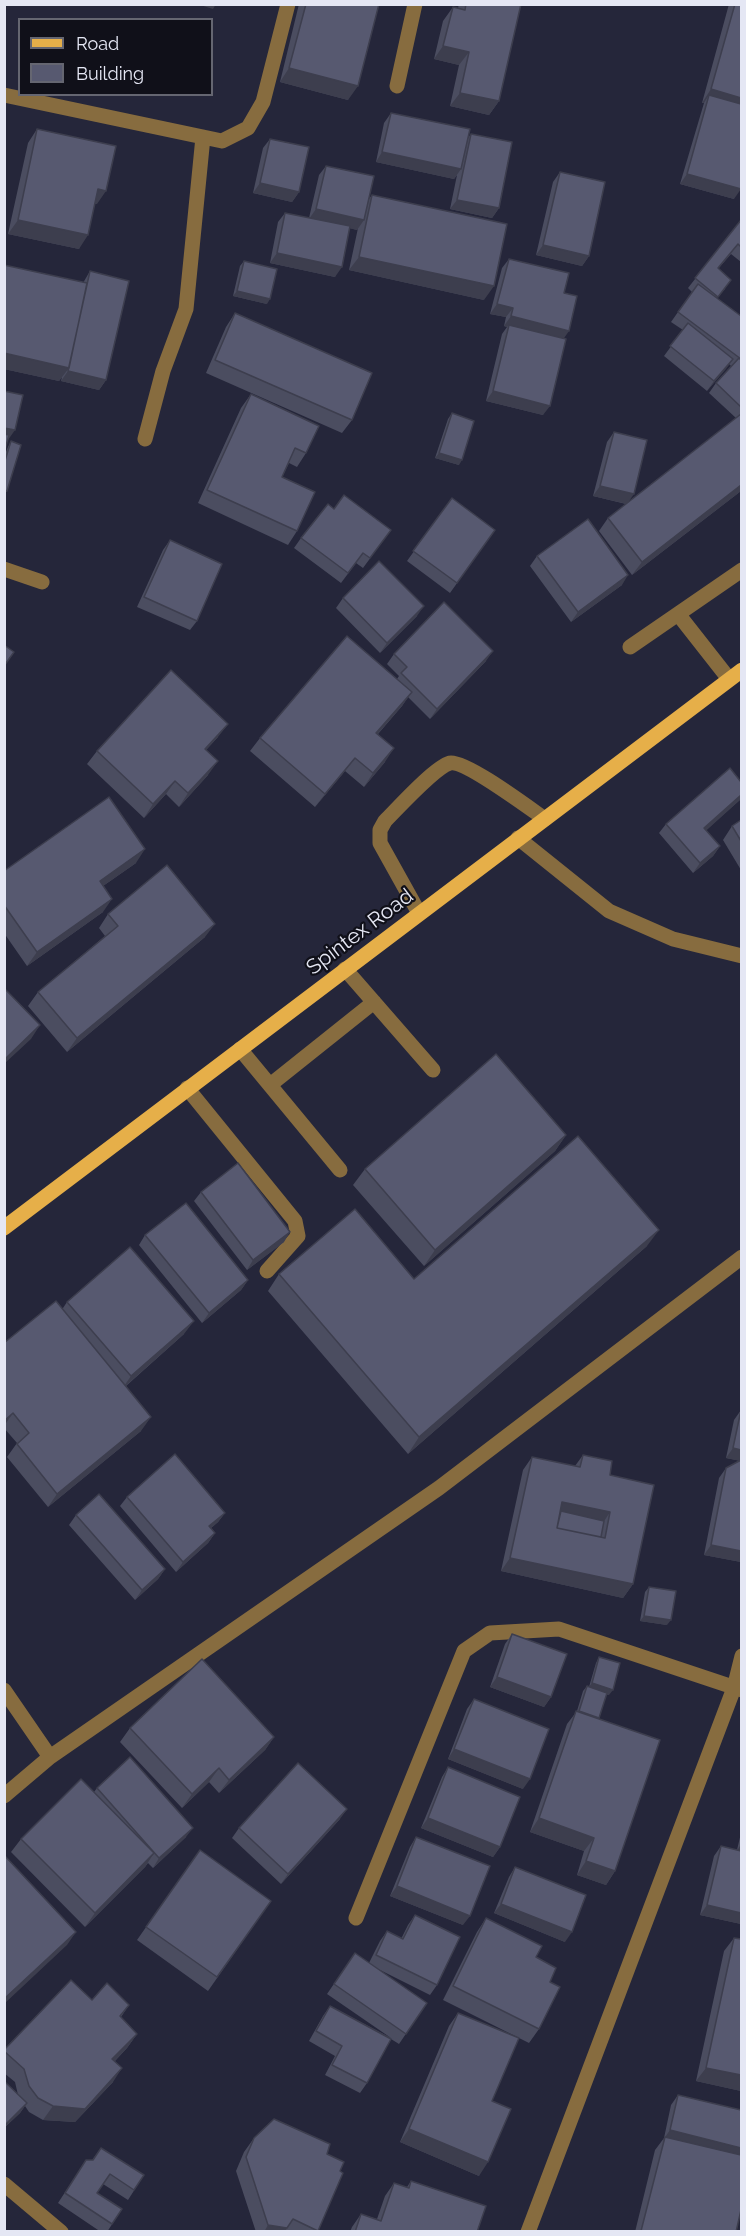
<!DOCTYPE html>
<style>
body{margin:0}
#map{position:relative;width:746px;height:2236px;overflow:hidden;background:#25263a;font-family:Raleway,sans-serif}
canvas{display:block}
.frame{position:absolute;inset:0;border:6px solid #e5e7f4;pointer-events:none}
.legend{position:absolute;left:18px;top:18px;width:195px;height:78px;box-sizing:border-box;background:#101019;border:2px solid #656671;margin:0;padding:8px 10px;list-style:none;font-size:18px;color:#e5e7f4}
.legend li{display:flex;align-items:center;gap:12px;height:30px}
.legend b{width:30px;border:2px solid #656671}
</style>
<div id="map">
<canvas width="746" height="2236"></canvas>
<div class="frame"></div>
<ul class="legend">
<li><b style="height:8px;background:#e6af49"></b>Road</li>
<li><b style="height:16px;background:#575970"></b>Building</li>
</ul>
</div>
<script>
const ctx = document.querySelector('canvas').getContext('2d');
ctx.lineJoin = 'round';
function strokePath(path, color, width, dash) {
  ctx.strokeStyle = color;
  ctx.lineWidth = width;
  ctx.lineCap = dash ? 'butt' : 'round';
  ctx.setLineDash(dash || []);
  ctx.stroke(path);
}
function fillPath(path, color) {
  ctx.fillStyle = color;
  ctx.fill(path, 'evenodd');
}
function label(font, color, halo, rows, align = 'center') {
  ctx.font = font + ' Raleway,sans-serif';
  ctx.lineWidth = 4.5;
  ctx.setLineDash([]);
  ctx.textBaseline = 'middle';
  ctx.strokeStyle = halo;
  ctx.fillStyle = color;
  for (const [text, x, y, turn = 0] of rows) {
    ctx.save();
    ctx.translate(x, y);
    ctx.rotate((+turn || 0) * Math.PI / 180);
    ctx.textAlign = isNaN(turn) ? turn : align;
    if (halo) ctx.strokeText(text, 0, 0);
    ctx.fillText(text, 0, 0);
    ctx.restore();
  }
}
const minor = new Path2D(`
 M397,86L415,4
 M4,95L222,141L248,128L263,102L288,4
 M145,439L163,371L186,309L203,137
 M4,569L42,582
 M678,614L729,679
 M630,647L742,570
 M518,838L609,911L673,939L742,956
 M419,913L380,843V830L385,821C398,808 435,767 450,763C465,760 529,808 545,819
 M345,969L433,1070
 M240,1049L340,1170
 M270,1085L374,1002
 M187,1088L295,1221L298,1236L267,1271
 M4,1690L50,1757
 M4,1796L50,1757L439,1488L742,1257
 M356,1918L464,1651L490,1633L559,1629L742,1690
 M4,2184L61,2232
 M528,2232L734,1688L742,1656`);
const major = new Path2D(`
 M4,1228L742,670`);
const wall = new Path2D(`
 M299,4H379L348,100L280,82Z
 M459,4H521L499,101L489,115L450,106L459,65L434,59L443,21L453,7L458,8Z
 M729,4H741L734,199L680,184L704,103H702Z
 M391,113L468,138L471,134L499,208L492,218L450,209L457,175L454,179L376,162L384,123Z
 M37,129L97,204H95L79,249L8,234L28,143Z
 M270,139L299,192L292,202L253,193L263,148Z
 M326,166L368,200L372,195L484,300L349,270L358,228L357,230L350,228L335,277L270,263L278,222L285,213L309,218L319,175Z
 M560,172L589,256L582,266L536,255L553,182Z
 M741,220V262L731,254L718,269L725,289L717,298L741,316V491L632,575L599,531L608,518L626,504L593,496L607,442L614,432L628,502L736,418L709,393L716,383L731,366L729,364L707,391L664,356L683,330L671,322L692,292L688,288Z
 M509,259L564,293L563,338L543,415L486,401L502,334L507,327L504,326L506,317L490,314L502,268Z
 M244,261L267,304L233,296L240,266Z
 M4,265L83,283L90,271L106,380L99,390L61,381L62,377L59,381L4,369Z
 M235,313L352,420L342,433L206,373L226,327Z
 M251,394L306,453L297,467L289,463L282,477L297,531L288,545L198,503L241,408Z
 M452,413L459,465L435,458L448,419Z
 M11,441L7,491L4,495V457L8,447Z
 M452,498L495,530L450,593L407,561Z
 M391,530L363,568L356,563L341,583L294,548L301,538Z
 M170,540L197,621L190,630L137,607L163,550Z
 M537,556L622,585L571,622L530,566Z
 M343,598L417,616L380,653L336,608Z
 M394,654L486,661L430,719L408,697L402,706L378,734L385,762L364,787L345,771L315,807L250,751L260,738L397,679L399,676L387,664Z
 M218,737L206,750L208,775L179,807L166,794L144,818L87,764L97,751Z
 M741,799L706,830L720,846L713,856L693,873L659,833L666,824Z
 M741,820V870L723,840L732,826Z
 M136,863L103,886V912L27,966L4,933V871Z
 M108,914L205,937L67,1052L28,1006L38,992L105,936L99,928Z
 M566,1135L555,1151L424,1266L353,1185L365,1169Z
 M201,1192L284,1242L247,1270L194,1201Z
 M145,1235L248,1280L241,1290L202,1323L139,1245Z
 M647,1246L408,1454L268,1291L279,1274L414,1279Z
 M67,1302L184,1334L126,1386L141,1431L48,1507L7,1457L17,1443L4,1428V1343L63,1308Z
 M741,1410V1562L704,1555L719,1478L726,1468L741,1461L726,1458L734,1420Z
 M583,1455L610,1475L633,1584L623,1598L501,1571L523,1470L532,1457L575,1466Z
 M127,1497L225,1513L218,1522L211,1528L215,1533L208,1543L176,1572L120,1506Z
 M76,1515L165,1569L158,1579L135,1600L69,1525Z
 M649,1587L667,1625L640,1621L645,1592Z
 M512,1634L551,1697L544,1707L490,1687L505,1644Z
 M599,1657L609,1695L606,1694L599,1718L615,1871L606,1885L577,1875L584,1851L530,1832L567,1724L577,1711L583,1691L587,1686L589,1687L596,1663Z
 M474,1699L523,1789L448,1759L467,1709Z
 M130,1728L274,1737L265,1750L219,1793L209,1782L182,1808L120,1742Z
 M448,1767L500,1847L493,1857L421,1828L442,1777Z
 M97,1788L186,1837L153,1868L148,1863L145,1867L85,1927L11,1852L21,1839L94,1792Z
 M340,1819L281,1884L232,1838L239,1828Z
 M741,1833V1924L700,1915L714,1856L721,1846L737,1850Z
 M416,1837L463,1925L390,1896L410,1847Z
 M200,1850L271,1901L208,1991L137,1940Z
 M515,1867L565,1942L494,1913L509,1877Z
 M415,1915L437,1985L430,1995L378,1969L427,2003L399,2044L391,2039L367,2083L360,2093L325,2075L335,2056L309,2041L323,2016L330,2006L391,2038L327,1994L355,1953L369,1963L380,1941L387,1931L401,1939L408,1925Z
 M486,1918L536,1957L550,1982L539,2029L529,2043L443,2000L477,1932Z
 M734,1938L741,1939V2091L696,2081L724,1951Z
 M92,2000L129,2005L121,2017L137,2034L127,2048L115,2061L113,2082L75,2122L43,2120L29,2112L25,2106L20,2113L4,2128V2081L18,2095L15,2082L4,2073V2050Z
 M458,2013L492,2101L479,2176L400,2142L449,2026Z
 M678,2095L736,2232H635L655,2150L664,2138L671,2105Z
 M254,2138L327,2154L317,2232H256L236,2171L244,2152Z
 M101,2148L144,2175L128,2200L103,2184L97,2193L122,2209L107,2232H101L58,2203L86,2160H92Z
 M411,2181L477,2232H350L352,2227L361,2214L377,2219L385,2196L394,2183L407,2187Z`);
const shadedWall = new Path2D(`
 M197,4H216L213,9Z
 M443,46L469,52L459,65L434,59Z
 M289,68L358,86L348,100L280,82Z
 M711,89L741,98V114L709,95L704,103H702Z
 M460,93L499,101L489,115L450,106Z
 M382,152L461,169L454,179L376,162Z
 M687,174L741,189L734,199L680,184Z
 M260,183L299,192L292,202L253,193Z
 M98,189L106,191L97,204L89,203Z
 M457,200L499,208L492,218L450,209Z
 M316,209L364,220L357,230L309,219Z
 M18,220L88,235L79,249L8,234Z
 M543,245L589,256L582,266L536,255Z
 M277,253L342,267L335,277L270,263Z
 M359,257L494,286L484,300L349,270Z
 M237,291L270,299L267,304L233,296Z
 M497,304L513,308L506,317L490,314Z
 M511,316L569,331L562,341L509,325L507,327L504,326Z
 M4,353L69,368L59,381L4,369Z
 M733,359L726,369L707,391L714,381Z
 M68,371L106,380L99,390L61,381Z
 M493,391L550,406L543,415L486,401Z
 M4,428L15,430L8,440L4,439Z
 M439,453L462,460L459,465L435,458Z
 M741,485V491L632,575L642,562Z
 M600,486L634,494L627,504L593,496Z
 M628,575L622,585L571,622L578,612Z
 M424,606L417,616L380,653L387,643Z
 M493,651L486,661L430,719L437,709Z
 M412,692L402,706L367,746L376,733Z
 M228,724L218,737L195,762L205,749Z
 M394,748L385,762L364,787L373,773Z
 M355,758L345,771L315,807L325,794Z
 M218,761L208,775L179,807L188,793Z
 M175,781L166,794L144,818L153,804Z
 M741,795V799L698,838L704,828Z
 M720,846L713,856L693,873L700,863Z
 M145,849L136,863L90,895L100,881Z
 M112,899L103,912L27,966L37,952Z
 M215,924L205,937L67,1052L77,1038Z
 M40,1025L31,1039L4,1064V1060Z
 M566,1135L555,1151L424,1266L435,1250Z
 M659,1230L647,1246L408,1454L419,1437Z
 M290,1232L284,1242L247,1270L253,1260Z
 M248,1280L241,1290L202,1323L209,1313Z
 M194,1321L184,1334L122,1389L131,1376Z
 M13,1413L4,1426V1421Z
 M151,1417L141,1431L48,1507L57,1494Z
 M733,1448L741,1450V1461L726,1458Z
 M562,1502L610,1512L601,1526L557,1510Z
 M225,1513L218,1522L202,1536L209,1526Z
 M215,1533L208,1543L176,1572L183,1562Z
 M711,1545L741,1551V1562L704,1555Z
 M510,1558L633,1584L623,1598L501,1571Z
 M165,1569L158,1579L135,1600L142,1590Z
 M644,1616L671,1620L667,1625L640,1621Z
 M497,1677L551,1697L544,1707L490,1687Z
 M592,1683L613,1690L609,1695L588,1688Z
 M274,1737L265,1750L219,1793L229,1780Z
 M454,1749L530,1779L523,1789L448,1759Z
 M219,1768L209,1782L182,1808L192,1794Z
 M347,1809L340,1819L281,1884L288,1874Z
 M428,1818L500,1847L493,1857L421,1828Z
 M539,1818L594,1838L584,1851L530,1832Z
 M193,1828L186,1837L153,1868L159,1858Z
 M741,1844V1852L737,1851Z
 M154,1853L145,1867L85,1927L95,1913Z
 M586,1861L615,1871L606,1885L577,1875Z
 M397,1886L470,1916L463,1925L390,1896Z
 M501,1904L572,1932L565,1942L494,1913Z
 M707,1905L741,1913V1924L700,1915Z
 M76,1932L67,1945L4,2004V1999Z
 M137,2034L127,2048L103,2073L112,2059Z
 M122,2068L113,2082L75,2122L43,2120L53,2106Z
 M706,2068L741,2075V2091L696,2081Z
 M27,2103L20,2113L4,2128V2126Z
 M409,2129L488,2162L479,2176L400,2142Z
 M670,2130L741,2148V2159L663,2140Z
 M268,2225L287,2228L285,2232H264Z`);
const building = new Path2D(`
 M306,4H379L358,86L289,68Z
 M466,4H521L499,101L460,93L469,52L443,46L453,7L465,10Z
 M735,4H741V98L711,89Z
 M709,95L741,104V189L687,174Z
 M391,113L470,129L461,169L382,152Z
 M37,129L116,146L106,191L98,189L88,235L18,220Z
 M471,134L512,142L499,208L457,200Z
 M270,139L309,147L299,192L260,183Z
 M326,166L374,176L364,220L316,209Z
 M560,172L605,182L589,256L543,245Z
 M372,195L507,224L494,286L359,257Z
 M285,213L350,226L342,267L277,253Z
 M741,220V247L738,244L718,268L731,280L718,297L695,278Z
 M509,259L569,273L564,293L577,296L569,331L511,316L513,308L497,304Z
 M244,261L277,269L270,299L237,291Z
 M4,265L87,283L69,368L4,353Z
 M90,271L129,281L106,380L68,371Z
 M698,284L741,316V359L678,312Z
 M235,313L372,373L352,420L215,360Z
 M688,323L733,359L714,381L670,346Z
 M509,325L566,339L550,406L493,391Z
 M739,358L741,360V407L716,383Z
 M4,391L23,395L15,430L4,428Z
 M251,394L319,426L306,453L295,448L282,477L315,492L297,531L207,490Z
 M452,413L474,421L462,460L439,453Z
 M741,414V485L642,562L608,518Z
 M614,432L647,440L634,494L600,486Z
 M4,434L9,435L4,453Z
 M11,441L21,445L7,491L4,490V464Z
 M344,495L391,530L370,558L363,553L348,573L301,538L328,504L334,509Z
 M452,498L495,530L457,583L413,551Z
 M588,519L628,575L578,612L537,556Z
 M170,540L222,564L197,621L144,597Z
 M379,561L424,606L387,643L343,598Z
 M444,602L493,651L437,709L401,673L407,667L394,654Z
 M347,636L412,692L376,733L394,748L373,773L355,758L325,794L260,738Z
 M4,645L14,652L4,666Z
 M171,670L228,724L205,749L218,761L188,793L175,781L153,804L97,751Z
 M730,768L741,782V795L704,828L720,846L700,863L666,824Z
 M109,797L145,849L100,881L112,899L37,952L4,905V871Z
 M741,820V841L732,826Z
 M167,865L215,924L77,1038L38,992L118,926L108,914Z
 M4,988L40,1025L4,1060Z
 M496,1054L566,1135L435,1250L365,1169Z
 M578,1136L659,1230L419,1437L279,1274L355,1209L414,1279Z
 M238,1163L290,1232L253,1260L201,1192Z
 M186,1203L248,1280L209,1313L145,1235Z
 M130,1247L194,1321L131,1376L67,1302Z
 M56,1301L151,1417L57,1494L17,1444L29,1433L13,1413L4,1421V1343Z
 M741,1410V1450L733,1448Z
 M175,1454L225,1513L209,1526L215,1533L183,1562L127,1497Z
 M583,1455L612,1461L610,1475L654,1485L633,1584L510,1558L532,1457L580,1467ZM562,1502L610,1512L605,1538L557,1528Z
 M741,1460V1551L711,1545L726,1468Z
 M99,1494L165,1569L142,1590L76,1515Z
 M561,1511L604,1521L601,1537L557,1528Z
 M649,1587L676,1591L671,1620L644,1616Z
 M512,1634L567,1654L551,1697L497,1677Z
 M599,1657L620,1663L613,1690L592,1683Z
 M202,1659L274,1737L229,1780L219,1768L192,1794L130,1728Z
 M587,1686L607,1693L599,1718L579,1711Z
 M474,1699L549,1729L530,1779L454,1749Z
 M576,1711L660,1740L615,1871L586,1861L594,1838L539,1818Z
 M130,1757L193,1828L159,1858L97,1788Z
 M298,1763L347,1809L288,1874L239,1828Z
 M448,1767L520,1797L500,1847L428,1818Z
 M81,1779L154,1853L95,1913L21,1839Z
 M416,1837L490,1866L470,1916L397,1886Z
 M721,1846L741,1851V1913L707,1905Z
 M200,1850L271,1901L217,1977L146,1927Z
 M4,1855L76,1932L4,1999Z
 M515,1867L586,1895L572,1932L501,1904Z
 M415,1915L460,1937L437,1985L376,1955L387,1931L403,1939Z
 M486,1918L542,1946L536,1957L556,1968L550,1982L560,1987L539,2029L453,1986Z
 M734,1938L741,1939V2075L706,2068Z
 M355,1953L427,2003L406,2034L334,1984Z
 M71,1980L92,2000L107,1983L129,2005L120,2016L137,2034L112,2059L122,2068L85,2109L53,2106L38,2098L29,2086L24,2069L4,2051V2050Z
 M330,2006L391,2039L367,2083L332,2065L342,2046L316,2031Z
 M458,2013L519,2038L492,2101L511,2109L488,2162L409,2129Z
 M4,2081L27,2103L4,2126Z
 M678,2095L741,2110V2148L670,2130Z
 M274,2119L330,2144L327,2154L344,2162L340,2171L343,2173L318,2231L293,2219L287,2228L268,2225L246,2157L254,2138Z
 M665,2137L741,2155V2210L736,2232L641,2231Z
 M101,2148L144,2175L134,2190L110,2174L97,2193L122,2209L112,2224L65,2193L86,2160H93Z
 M411,2181L486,2206L477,2232H355L361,2214L381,2221L394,2183L409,2188Z`);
const streetNames = [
 ["Spintex Road",360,932,-37]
];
strokePath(minor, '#876c3f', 15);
strokePath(major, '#e6af49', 15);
fillPath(wall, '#4b4d60');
fillPath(shadedWall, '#3d3e4e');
fillPath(building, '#575970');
strokePath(building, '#3d3e4e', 1.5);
label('21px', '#e5e7f4', '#101019', streetNames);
</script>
